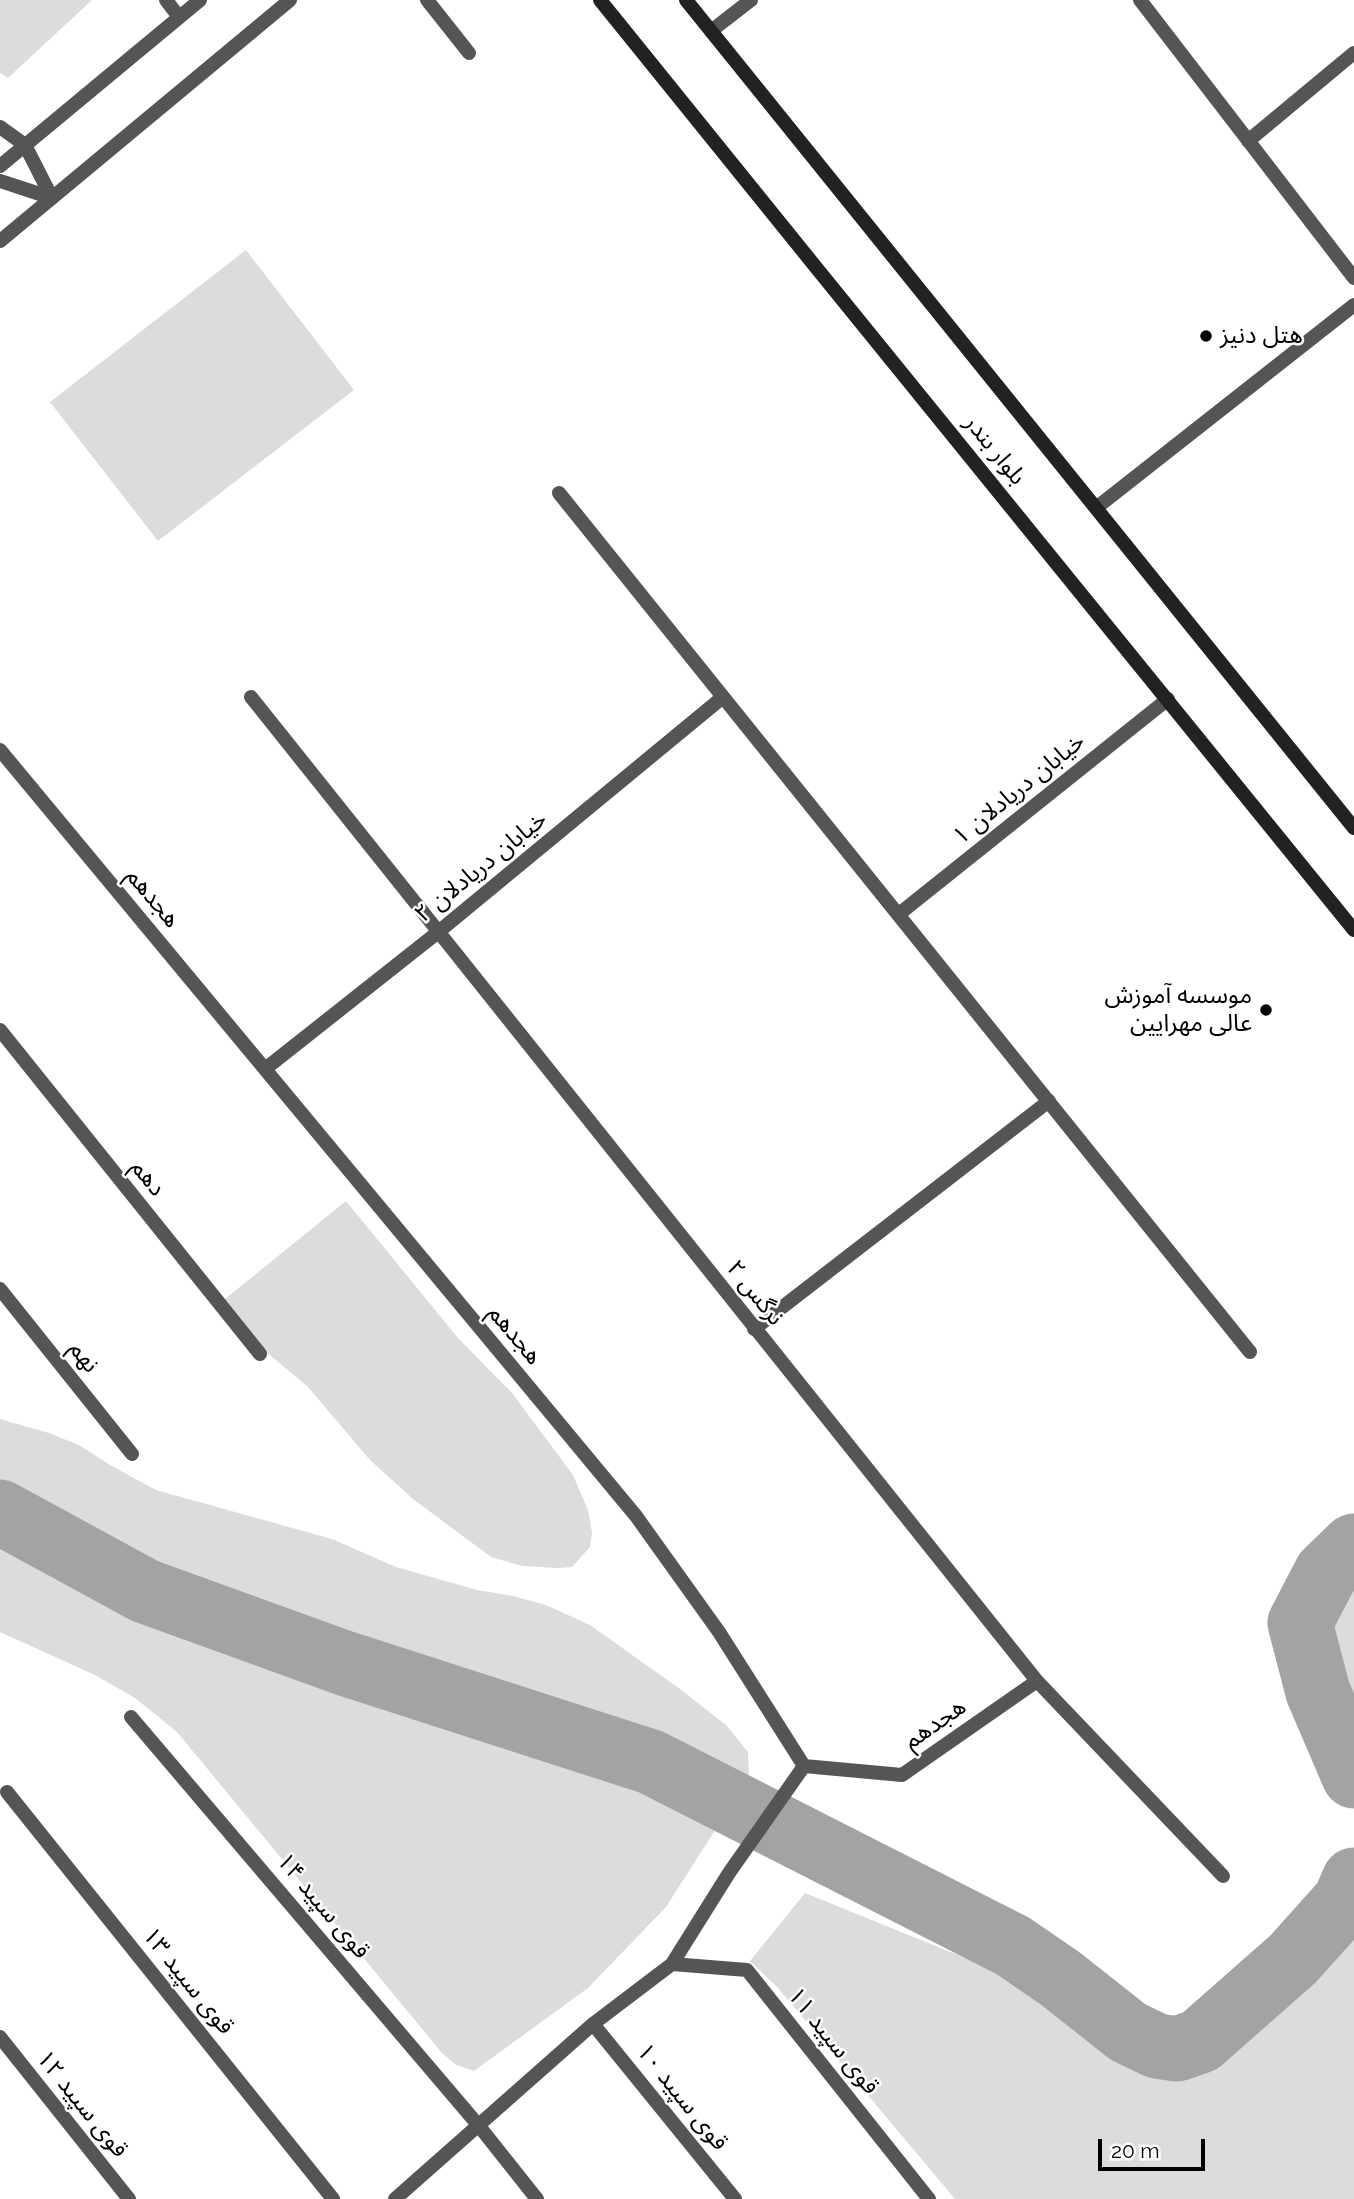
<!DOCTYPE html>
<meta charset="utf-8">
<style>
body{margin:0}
#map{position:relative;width:1354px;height:2199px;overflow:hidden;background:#fff;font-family:Raleway,sans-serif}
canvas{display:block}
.scale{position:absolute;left:1098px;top:2139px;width:107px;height:32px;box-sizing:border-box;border:4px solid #000;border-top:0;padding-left:9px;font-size:21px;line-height:24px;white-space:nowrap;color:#000;-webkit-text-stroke:5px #fff;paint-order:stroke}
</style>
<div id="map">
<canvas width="1354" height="2199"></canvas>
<div class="scale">20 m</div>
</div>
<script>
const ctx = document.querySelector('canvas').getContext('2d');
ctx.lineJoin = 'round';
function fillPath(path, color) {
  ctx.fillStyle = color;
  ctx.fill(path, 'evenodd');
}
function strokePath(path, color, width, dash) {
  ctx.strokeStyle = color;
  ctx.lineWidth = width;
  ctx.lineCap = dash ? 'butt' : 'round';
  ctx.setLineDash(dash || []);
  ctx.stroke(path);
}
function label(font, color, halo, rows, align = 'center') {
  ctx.font = font + ' Raleway,"Noto Sans Arabic",sans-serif';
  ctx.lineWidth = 5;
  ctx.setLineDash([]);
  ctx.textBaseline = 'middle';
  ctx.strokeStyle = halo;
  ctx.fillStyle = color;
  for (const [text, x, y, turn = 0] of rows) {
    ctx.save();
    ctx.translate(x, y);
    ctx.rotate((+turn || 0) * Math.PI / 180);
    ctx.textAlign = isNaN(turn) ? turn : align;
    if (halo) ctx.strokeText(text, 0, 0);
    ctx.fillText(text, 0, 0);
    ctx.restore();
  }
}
const green = new Path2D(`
 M0,0H92L8,78L0,73Z
 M246,250L354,390L158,541L50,402Z
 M346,1201L458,1338L512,1393L573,1475L588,1510L592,1533L590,1547L572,1567L557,1568L522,1566L491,1557L413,1499L370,1460L307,1386L260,1347L230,1314L225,1299Z
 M0,1419L49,1433L79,1445L110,1465L156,1490L332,1539L396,1567L477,1590L513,1596L546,1605L590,1625L680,1689L726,1725L748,1752L749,1777L666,1907L588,1988L474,2071L456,2065L442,2053L177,1732L135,1698L95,1675L0,1632Z
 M1354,1583V1727L1339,1681L1329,1633L1339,1599Z
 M805,1893L1032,1985L1115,2044L1162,2069L1193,2067L1270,2013L1354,1930V2199H955L778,1988L750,1961Z`);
const river = new Path2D(`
 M0,1512L145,1591L344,1663L651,1762L1013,1946L1061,1979L1128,2032L1157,2046L1177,2049L1200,2041L1293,1959L1345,1901L1354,1880
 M1354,1546L1326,1573L1300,1623L1318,1692L1354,1776`);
const street = new Path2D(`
 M166,0L179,17
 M427,0L469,53
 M1140,0L1354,278
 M711,31L751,0
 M0,127L25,145L52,198
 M1248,141L1354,53
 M0,166L200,0
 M0,181L52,198
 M0,241L290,0
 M559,493L1250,1352
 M1096,508L1354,305
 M251,697L1037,1681L1223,1876
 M0,750L636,1516L719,1632L804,1766L902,1775L1037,1681
 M899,914L1168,699
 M0,1030L260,1354
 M265,1069L437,933L723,697
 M0,1289L132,1454
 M754,1329L1049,1101
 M131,1717L479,2126L537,2199
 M7,1792L333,2199
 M672,1964L747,1970L929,2199
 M593,2024L735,2199
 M0,2037L129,2199
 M395,2199L593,2024L672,1964L729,1873L804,1766`);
const secondary = new Path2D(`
 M600,0C850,311 1103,619 1354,930
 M686,0L1354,828`);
const markers = [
 [1206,336,7,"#000"],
 [1266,1010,7,"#000"]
];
const poiNames = [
 ["هتل دنیز",1220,336],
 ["موسسه آموزش",1252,996,"right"],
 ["عالی مهرایین",1252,1024,"right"]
];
const streetNames = [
 ["بلوار بندر",995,450,51],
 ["خیابان دریادلان ۱",1019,789,-39],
 ["خیابان دریادلان ۲",481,867,-39],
 ["هجدهم",153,898,50],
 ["دهم",148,1178,51],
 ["نرگس ۲",755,1293,51],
 ["هجدهم",515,1335,50],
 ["نهم",84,1357,52],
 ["هجدهم",935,1724,-35],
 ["قوی سپید ۱۴",323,1906,50],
 ["قوی سپید ۱۳",188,1981,51],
 ["قوی سپید ۱۱",833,2041,51],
 ["قوی سپید ۱۰",682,2097,51],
 ["قوی سپید ۱۲",82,2104,51]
];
fillPath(green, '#dcdcdc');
strokePath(river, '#a3a3a3', 65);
strokePath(street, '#555', 14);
strokePath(secondary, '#222', 14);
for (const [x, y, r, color] of markers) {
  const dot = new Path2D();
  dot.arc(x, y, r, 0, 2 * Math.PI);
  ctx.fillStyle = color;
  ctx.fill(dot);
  strokePath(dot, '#fff', 2.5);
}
label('24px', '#000', '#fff', poiNames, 'left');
label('24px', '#000', '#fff', streetNames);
</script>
